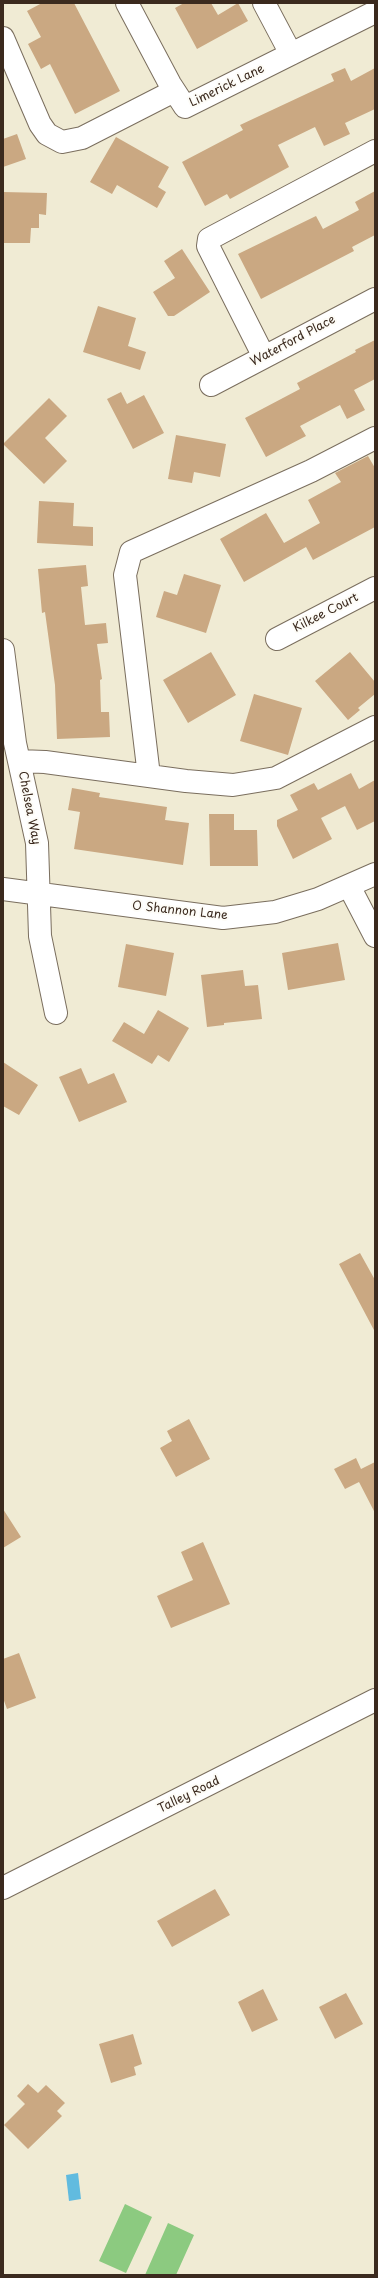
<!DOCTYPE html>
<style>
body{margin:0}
#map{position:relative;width:378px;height:2278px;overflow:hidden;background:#f0ebd4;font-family:"Playpen Sans",sans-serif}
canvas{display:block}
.frame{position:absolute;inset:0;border:4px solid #3b2a1e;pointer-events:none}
</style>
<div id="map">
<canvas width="378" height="2278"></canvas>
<div class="frame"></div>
</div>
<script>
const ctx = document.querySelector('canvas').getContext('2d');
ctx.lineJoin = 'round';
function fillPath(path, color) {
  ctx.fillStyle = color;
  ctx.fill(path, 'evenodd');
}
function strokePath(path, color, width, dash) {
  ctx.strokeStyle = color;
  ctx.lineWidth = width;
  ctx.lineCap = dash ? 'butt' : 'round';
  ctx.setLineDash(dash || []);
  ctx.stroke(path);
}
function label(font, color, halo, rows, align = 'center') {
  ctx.font = font + ' "Playpen Sans",sans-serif';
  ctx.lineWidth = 4;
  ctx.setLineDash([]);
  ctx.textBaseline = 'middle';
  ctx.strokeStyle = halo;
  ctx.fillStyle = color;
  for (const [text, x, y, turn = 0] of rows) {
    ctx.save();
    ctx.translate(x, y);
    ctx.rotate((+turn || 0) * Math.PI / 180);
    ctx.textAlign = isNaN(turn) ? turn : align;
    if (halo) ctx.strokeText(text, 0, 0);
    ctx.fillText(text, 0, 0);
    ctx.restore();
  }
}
const green = new Path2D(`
 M125,2204L152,2217L126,2273L99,2261Z
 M168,2223L194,2235L176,2275H145Z`);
const water = new Path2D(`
 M78,2173L81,2199L69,2201L66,2175Z`);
const building = new Path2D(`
 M42,3H74L120,91L75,114L50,64L41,69L28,44L41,37L27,11Z
 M184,3H211L218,15L238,3L248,21L197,49L175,8Z
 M345,68L351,81L375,68V109L345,123L350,134L324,146L315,127L278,145L289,167L230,199L227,194L205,206L182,162L243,130L240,125L334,81L331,74Z
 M17,134L26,159L3,167V139Z
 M116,137L169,167L158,187L166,192L157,208L117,185L112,194L90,182Z
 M375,191V235L352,247L354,251L261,299L238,254L316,216L323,229L359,210L355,202Z
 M3,192L47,193L46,215L39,214V228H31L30,243H3Z
 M182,249L210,292L174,316H168L153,292L175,278L164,261Z
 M98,306L136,318L128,346L146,352L140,370L83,352Z
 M375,340V379L354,390L365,410L347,419L340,405L300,426L306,436L266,457L245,418L300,389L297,383L356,352L355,350Z
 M121,392L127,404L144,395L164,433L133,449L107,399Z
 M49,398L67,416L45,438L67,461L44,484L3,444Z
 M176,435L226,444L220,477L194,472L192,483L168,479Z
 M368,456L375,468V527L313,560L306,547L244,582L220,539L266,513L284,543L320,523L308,500L341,482L335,473Z
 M39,501L74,503L73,526L93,527V546L37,543Z
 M86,565L88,586L81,587L85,625L106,623L108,643L97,644L102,679L100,680L101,712H109L110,737L57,739L55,685L45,612L42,613L38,569Z
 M184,574L221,585L206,633L156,617L164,591L177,595Z
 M211,652L236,695L188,723L163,680Z
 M350,652L375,682V694L358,708L360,710L348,720L315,681Z
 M254,694L302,708L288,755L240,741Z
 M351,773L359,789L375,780V821L357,830L345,806L321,818L332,839L293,859L277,826V820L298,810L290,795L314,783L318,790Z
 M72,788L100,793L99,797L167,807L165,820L189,823L183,865L74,849L80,812L68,810Z
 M209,814H234V830H257L258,866H210Z
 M338,943L345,980L288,990L282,953Z
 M126,944L174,953L166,996L118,987Z
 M243,970L245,986L258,985L262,1019L224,1023V1025L207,1027L201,975Z
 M158,1010L189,1028L169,1062L158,1055L152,1064L112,1041L124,1022L144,1034Z
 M3,1062L38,1085L19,1115L3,1106Z
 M81,1068L88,1084L114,1073L127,1102L79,1122L59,1077Z
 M360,1253L375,1280V1332L339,1264Z
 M189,1419L210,1459L176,1477L160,1448L172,1441L167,1431Z
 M356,1458L361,1469L375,1462V1513L359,1482L345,1489L334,1469Z
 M3,1509L21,1537L3,1548Z
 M203,1542L230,1604L171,1628L157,1596L193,1580L181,1552Z
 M19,1653L36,1698L7,1709L3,1698V1659Z
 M215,1889L230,1915L172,1947L157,1921Z
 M263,1989L278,2020L252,2032L238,2002Z
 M346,1993L363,2024L335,2039L319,2007Z
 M133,2034L142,2064L134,2067L136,2075L111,2083L99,2044Z
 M28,2084L38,2093L46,2085L65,2103L57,2111L62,2116L28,2149L4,2125L25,2104L17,2096Z`);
const minor = new Path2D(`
 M127,3L170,84L185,107L375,12
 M264,3L291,54
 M3,38L40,124L47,134L62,142L82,138L174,91
 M264,357L208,246L209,239L375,151
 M211,385L375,299
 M277,639L375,588
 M3,650L15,743L37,843L40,936L56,1013
 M19,761L45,762L186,781L233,785L276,778L375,727
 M149,776L125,575L131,552L311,471L375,438
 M349,886L375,936
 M3,889L223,918L275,912L318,899L375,874
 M3,1888L375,1700`);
const streetNames = [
 ["Limerick Lane",227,86,-26],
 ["Waterford Place",293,341,-28],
 ["Kilkee Court",326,613,-27],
 ["Chelsea Way",29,808,79],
 ["O Shannon Lane",180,911,6],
 ["Talley Road",189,1795,-26]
];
fillPath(green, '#8cca80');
fillPath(water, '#61bbdf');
fillPath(building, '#caa882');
strokePath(minor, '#7a6e5e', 24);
strokePath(minor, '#fff', 22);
label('12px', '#3b2a1e', '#fdfcf7', streetNames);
</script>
